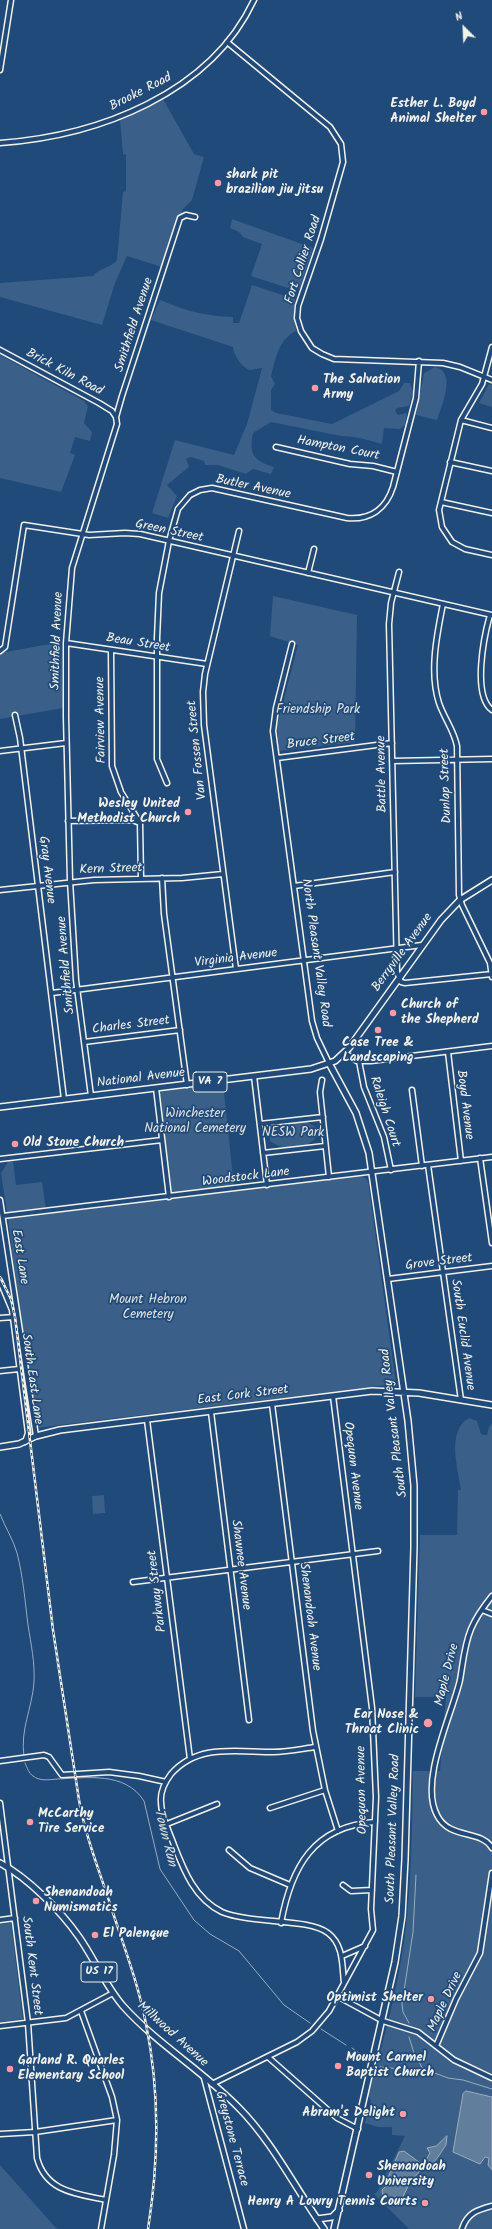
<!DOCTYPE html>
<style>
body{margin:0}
#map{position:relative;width:492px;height:2229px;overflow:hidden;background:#1f4a7a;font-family:Kalam,sans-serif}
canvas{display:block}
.north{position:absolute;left:444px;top:8px;width:40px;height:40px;-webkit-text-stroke:3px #1f4a7a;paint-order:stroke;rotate:336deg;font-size:11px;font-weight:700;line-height:16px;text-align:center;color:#f4f1e8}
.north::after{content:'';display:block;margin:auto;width:14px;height:18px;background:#f4f1e8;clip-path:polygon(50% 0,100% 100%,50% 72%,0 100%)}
</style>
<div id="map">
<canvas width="492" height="2229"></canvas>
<div class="north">N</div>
</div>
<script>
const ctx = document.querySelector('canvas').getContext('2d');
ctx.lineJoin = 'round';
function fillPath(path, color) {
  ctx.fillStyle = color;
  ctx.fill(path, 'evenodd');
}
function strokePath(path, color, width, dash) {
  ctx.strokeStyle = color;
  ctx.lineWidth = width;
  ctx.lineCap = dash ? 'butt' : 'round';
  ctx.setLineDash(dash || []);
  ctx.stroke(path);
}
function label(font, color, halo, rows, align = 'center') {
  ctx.font = font + ' Kalam,sans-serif';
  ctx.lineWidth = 3.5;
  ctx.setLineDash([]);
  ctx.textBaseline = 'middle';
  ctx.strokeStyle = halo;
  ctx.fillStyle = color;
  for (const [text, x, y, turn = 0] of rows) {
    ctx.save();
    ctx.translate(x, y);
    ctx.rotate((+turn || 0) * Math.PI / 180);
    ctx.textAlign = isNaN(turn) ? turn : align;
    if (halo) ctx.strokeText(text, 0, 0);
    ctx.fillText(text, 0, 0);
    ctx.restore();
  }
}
const green = new Path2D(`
 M163,99L194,154L204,157L192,200L183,209L162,267L127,256L115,283L102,325L0,297V283L93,276C99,268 111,268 117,260L123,192L126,191V155L123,154L120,120Z
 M232,219L313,248L300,288L294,290L251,276L262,244L243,237L239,232L230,228Z
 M252,285L295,299L294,317L296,331C278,340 276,358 271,376L275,384L271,390V410L276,413L332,424L399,391L404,383H410L413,392L409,406L397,408L395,411L398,415L407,413L405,425L400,429L384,428L382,444C367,440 356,436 341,436L271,422L253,433C249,455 253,460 274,467L271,474L253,469L246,474L218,465H205L204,461L191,457L186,459L189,467L167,485L177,496L168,518L152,513L175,440L234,455L247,424L262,368C259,368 253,370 250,370C242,368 233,354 233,347L151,320L160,300C186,311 205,316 233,317V323H239Z
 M0,355L84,401L88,406L84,423L92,432L90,441L75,437L70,453L75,455L61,492L0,478Z
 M435,367C457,372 442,405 437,420L416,415L424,373Z
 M489,384L492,385V407L479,403Z
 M273,596L357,615L355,742L279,751L277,726L298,645L270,636Z
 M61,642L63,708L0,719V653Z
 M223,1083L234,1186L171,1193L158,1092Z
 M305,1121L317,1128V1136C308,1150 283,1152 270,1141L269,1132L280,1123Z
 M13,1161L16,1185L42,1182L46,1210L10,1214L7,1212L1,1173L8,1162Z
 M355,1176H363L368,1181L396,1384L36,1428L10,1250L12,1249L8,1219Z
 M469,1418L477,1421L481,1434L484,1435H487L489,1427L492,1423V2229H409L374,2194L377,2192L405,2136L392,2135V2127H378L365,2123L371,2101L368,2095C385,2037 401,1977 407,1917C412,1869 412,1820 413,1771H440L446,1697H415L420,1535H457L458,1490H461C458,1470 446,1430 469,1418Z
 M104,1495L105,1513L93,1514L92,1496Z
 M11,1923L23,2019L0,2022V1924Z
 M0,2165L56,2228L60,2229H0Z`);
const water = new Path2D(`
 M466,2091L492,2097V2170L488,2165L489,2158L485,2157L480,2164L453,2152L463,2094Z
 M447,2136L446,2145L438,2157L429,2168L421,2170L410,2182L401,2201H398L396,2196L391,2199L383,2198L382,2190L388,2184L387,2180L399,2152L404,2151L423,2165L430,2153L427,2148L436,2146Z`);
const stream = new Path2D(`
 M0,1514C5,1527 13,1539 17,1553C23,1576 25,1601 28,1625C31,1644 35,1663 34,1682C32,1710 20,1728 24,1757
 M25,1763C27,1767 29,1774 33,1776C39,1781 49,1780 57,1779C86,1778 125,1771 144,1801L160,1869L194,1920L210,1934L239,1951L284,2005L310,2023
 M409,2023L403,2012L402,2004L413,1932L416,1875
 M321,2029L346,2045
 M409,2037L414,2053L424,2071
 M352,2048L366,2058
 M380,2067L432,2072L448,2078L463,2080L492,2089`);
const minor = new Path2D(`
 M227,42L330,127L341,144L343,162L321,239L298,306L297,318L301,331L312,348L322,354L334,359L443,363L460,367L492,380
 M0,70L11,0
 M0,143C98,136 210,94 254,0
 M492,347L482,384L461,420L439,510L442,527L452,542L465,549L492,555
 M0,350L99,403L112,411L116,417
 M461,420L492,428
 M276,447L350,464L373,466L397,472
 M450,462L492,471
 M441,502L492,513
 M399,572L391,603L389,624L397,972L401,982L405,983L492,974
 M308,573L314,549
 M443,604C437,634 429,672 439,703C444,718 454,730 457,746L459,895L462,905L490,963L492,977
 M490,615C484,636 472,695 492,710
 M66,643L207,664
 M292,644L276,708L273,731L312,1021L317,1038L329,1063
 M111,650L112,766L121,792L140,823L141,878
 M0,651L5,647L24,525L89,535L125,533L140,534L492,615
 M15,715L20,738L64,1099
 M0,751L66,743
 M277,758L392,743
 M392,761L492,759
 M167,783L157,759V638L159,593L169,541L178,509L190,495L200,490L212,488L347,518C370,520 386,509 393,487L416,398L419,361
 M68,821L132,820L140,823
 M162,878L164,914L187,1085
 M294,886L395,872
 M0,890L94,880L182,878L223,874
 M236,969L204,725L203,692L205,674L239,531
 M52,993L422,945
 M84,1042L180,1030
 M448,1052L461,1161
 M345,1053L357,1061H371L492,1046
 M359,1061L364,1087L384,1137L391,1170
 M254,1076L267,1185
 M322,1080L320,1092L329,1177
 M156,1088L169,1197
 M412,1090L422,1166
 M91,1096L76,980L70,881L66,717V643L72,568L117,424L116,417L122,396L180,218L186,215L195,217
 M260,1124L323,1117
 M263,1153L325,1146
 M480,1158L492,1243
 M0,1159L162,1140
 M428,1165L461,1400
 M0,1200L36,1436
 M3,1216L492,1157
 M388,1279L492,1266
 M0,1281L12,1310L28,1433L25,1442
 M0,1318L14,1317
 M0,1371L19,1369
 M272,1404L313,1731L325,1790L338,1831
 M211,1412L249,1720
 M147,1420L190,1759
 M133,1582L378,1551
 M492,1596C484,1606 476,1617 471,1629C464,1646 463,1663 460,1680C452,1715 419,1781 437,1815C449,1840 481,1829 492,1848
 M482,1610L492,1614
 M315,1747C301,1749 287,1752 273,1752C237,1752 198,1743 171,1774C165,1782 160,1792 161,1802C161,1816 169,1831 174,1845C184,1871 195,1899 222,1912C251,1924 309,1918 328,1933C344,1945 342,1966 344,1983
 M0,1761L44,1755L49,1757L62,1775L109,1772L139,1776L166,1782
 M0,1803L28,2023L37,2158C46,2192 77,2194 106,2200
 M270,1808L325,1790
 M167,1824L217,1804
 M229,1850L250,1868L290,1885
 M343,1885L351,1891L372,1890
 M0,1920L15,1918
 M281,1923C291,1868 313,1826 375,1822
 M342,1956L365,1946
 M337,1996L383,2021L418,2032L454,2060L492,2078
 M81,2011L112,2097L117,2120L114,2155L101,2229
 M0,2026L66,2018L113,1993
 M436,2046L456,1999L480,1953L492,1873
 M268,2057L337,2118L358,2129
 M204,2078L244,2229
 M212,2084L297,2042L312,2031L329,2011L373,1930L371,1909L376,1797L372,1708L333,1396
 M0,2134L35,2132L117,2120
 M462,2229C467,2213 477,2210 492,2206`);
const major = new Path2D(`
 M329,1063L356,1113L369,1153L408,1421L414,1486V1547L405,1859L402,1916L395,1962L334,2229
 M0,1107L311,1069L335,1061L349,1048L441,920L460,900L492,880
 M0,1447L19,1444L36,1436L60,1430L372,1391L419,1393L492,1405
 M0,1863C28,1878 61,1911 79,1937C95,1960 105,1985 123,2006C157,2044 203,2071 239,2108C272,2141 297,2191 324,2229
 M317,2219L332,2217L339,2210`);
const rail = new Path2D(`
 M0,1277L11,1299L15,1317L53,1630L79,1800C86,1839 101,1875 113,1913C125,1949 139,1987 146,2024C160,2092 159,2160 148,2229`);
const markers = [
 [484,112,4,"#ff9aa2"],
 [218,183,4,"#ff9aa2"],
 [315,388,4,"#ff9aa2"],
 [188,812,4,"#ff9aa2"],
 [393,1013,4,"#ff9aa2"],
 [378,1030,4,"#ff9aa2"],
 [15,1144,4,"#ff9aa2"],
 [428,1723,5,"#ff9aa2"],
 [30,1822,4,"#ff9aa2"],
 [36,1901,4,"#ff9aa2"],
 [95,1935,4,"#ff9aa2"],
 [431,1999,4,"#ff9aa2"],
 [338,2066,4,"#ff9aa2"],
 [10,2069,4,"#ff9aa2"],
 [403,2114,4,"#ff9aa2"],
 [369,2175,4,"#ff9aa2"],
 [425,2203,4,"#ff9aa2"]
];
const shields = [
 [210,1082,34],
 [99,1972,36]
];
const shieldNames = [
 ["VA 7",210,1082],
 ["US 17",99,1972]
];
const streetNames = [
 ["Brooke Road",141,93,-27],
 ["Fort Collier Road",304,260,-72],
 ["Smithfield Avenue",135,325,-72],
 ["Brick Kiln Road",64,373,28],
 ["Hampton Court",338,449,11],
 ["Butler Avenue",253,488,12],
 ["Green Street",169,532,12],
 ["Smithfield Avenue",58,641,-88],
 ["Beau Street",138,644,9],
 ["Fairview Avenue",102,720,-91],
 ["Bruce Street",321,742,-7],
 ["Van Fossen Street",198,750,-96],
 ["Battle Avenue",383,774,-91],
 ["Dunlap Street",447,786,-92],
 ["Gray Avenue",46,870,83],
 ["Kern Street",111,870,-2],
 ["North Pleasant Valley Road",315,953,82],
 ["Berryville Avenue",403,953,-54],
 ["Virginia Avenue",236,959,-7],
 ["Smithfield Avenue",67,965,-95],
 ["Charles Street",131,1026,-7],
 ["National Avenue",141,1079,-7],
 ["Boyd Avenue",464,1105,83],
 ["Raleigh Court",384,1112,72],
 ["Woodstock Lane",246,1178,-7],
 ["East Lane",19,1257,81],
 ["Grove Street",439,1263,-7],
 ["South Euclid Avenue",462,1335,82],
 ["South East Lane",31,1379,82],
 ["East Cork Street",243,1396,-7],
 ["South Pleasant Valley Road",395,1423,-97],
 ["Opequon Avenue",352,1466,83],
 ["Shawnee Avenue",240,1565,83],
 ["Parkway Street",158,1591,-97],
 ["Shenandoah Avenue",309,1617,83],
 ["Maple Drive",448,1675,-76],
 ["Opequon Avenue",363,1790,-91],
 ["South Pleasant Valley Road",394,1829,-88],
 ["South Kent Street",31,1966,83],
 ["Maple Drive",446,2002,-65],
 ["Millwood Avenue",172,2035,42],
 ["Greystone Terrace",231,2139,75]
];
const poiNames = [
 ["Esther L. Boyd",476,105,"right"],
 ["Animal Shelter",476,120,"right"],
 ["shark pit",226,176],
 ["brazilian jiu jitsu",226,191],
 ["The Salvation",323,381],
 ["Army",323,396],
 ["Wesley United",180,805,"right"],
 ["Methodist Church",180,820,"right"],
 ["Church of",401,1006],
 ["the Shepherd",401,1021],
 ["Case Tree &",378,1044,"center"],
 ["Landscaping",378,1059,"center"],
 ["Old Stone Church",23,1144],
 ["Ear Nose &",419,1716,"right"],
 ["Throat Clinic",419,1731,"right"],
 ["McCarthy",38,1815],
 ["Tire Service",38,1830],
 ["Shenandoah",44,1894],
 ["Numismatics",44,1909],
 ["El Palenque",103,1935],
 ["Optimist Shelter",423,1999,"right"],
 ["Mount Carmel",346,2059],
 ["Baptist Church",346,2074],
 ["Garland R. Quarles",18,2062],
 ["Elementary School",18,2077],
 ["Abram's Delight",395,2114,"right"],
 ["Shenandoah",377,2168],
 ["University",377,2183],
 ["Henry A Lowry Tennis Courts",417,2203,"right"]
];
const parkNames = [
 ["Friendship Park",318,711],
 ["Winchester",195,1115],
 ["National Cemetery",195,1130],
 ["NESW Park",293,1134],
 ["Mount Hebron",148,1301],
 ["Cemetery",148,1316]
];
const waterNames = [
 ["Town Run",164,1838,76]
];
fillPath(green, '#3a5f88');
fillPath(water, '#627e9d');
strokePath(water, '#9cacbb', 1);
strokePath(stream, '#9cacbb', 1);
strokePath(minor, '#f4f1e8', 7);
strokePath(major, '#f4f1e8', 8);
strokePath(minor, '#1f4a7a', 4);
strokePath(major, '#1f4a7a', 5);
strokePath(rail, '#f4f1e8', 2.5);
strokePath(rail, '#1f4a7a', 1, [3]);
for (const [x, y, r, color] of markers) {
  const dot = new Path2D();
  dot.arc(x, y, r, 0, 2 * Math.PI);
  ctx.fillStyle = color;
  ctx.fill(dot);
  strokePath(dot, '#1f4a7a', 1.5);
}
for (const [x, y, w] of shields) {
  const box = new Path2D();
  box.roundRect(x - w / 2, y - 10, w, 20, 3);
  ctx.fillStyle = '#1f4a7a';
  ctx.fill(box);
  strokePath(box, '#f4f1e8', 1);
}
label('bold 12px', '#f4f1e8', null, shieldNames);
label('13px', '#f4f1e8', '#1f4a7a', streetNames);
label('bold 13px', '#f4f1e8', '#1f4a7a', poiNames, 'left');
label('13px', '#e1e2de', '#1f4a7a', parkNames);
label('italic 14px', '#dee0dd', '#1f4a7a', waterNames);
</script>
